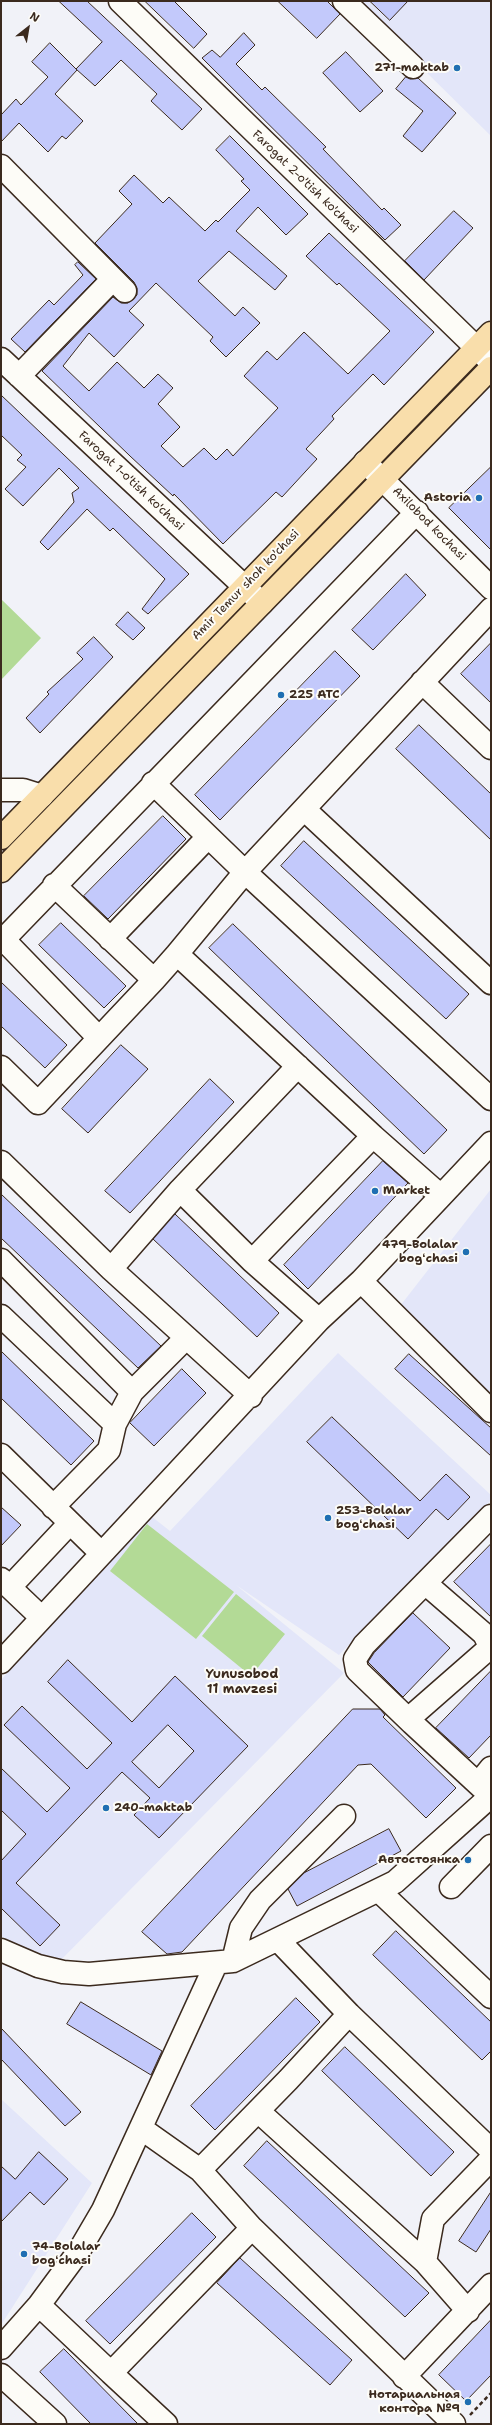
<!DOCTYPE html>
<meta charset="utf-8">
<style>
body{margin:0}
#map{position:relative;width:492px;height:2425px;overflow:hidden;background:#f1f2f8;font-family:"Shantell Sans",sans-serif}
canvas{display:block}
.frame{position:absolute;inset:0;border:2px solid #3b2a1e;pointer-events:none}
.north{position:absolute;left:8px;top:8px;width:40px;height:40px;-webkit-text-stroke:3px #fdfcf7;paint-order:stroke;rotate:31deg;font-size:11px;font-weight:700;line-height:16px;text-align:center;color:#3b2a1e}
.north::after{content:'';display:block;margin:auto;width:14px;height:18px;background:#3b2a1e;clip-path:polygon(50% 0,100% 100%,50% 72%,0 100%)}
</style>
<div id="map">
<canvas width="492" height="2425"></canvas>
<div class="frame"></div>
<div class="north">N</div>
</div>
<script>
const ctx = document.querySelector('canvas').getContext('2d');
ctx.lineJoin = 'round';
function fillPath(path, color) {
  ctx.fillStyle = color;
  ctx.fill(path, 'evenodd');
}
function strokePath(path, color, width, dash) {
  ctx.strokeStyle = color;
  ctx.lineWidth = width;
  ctx.lineCap = dash ? 'butt' : 'round';
  ctx.setLineDash(dash || []);
  ctx.stroke(path);
}
function label(font, color, halo, rows, align = 'center') {
  ctx.font = font + ' "Shantell Sans",sans-serif';
  ctx.lineWidth = 4;
  ctx.setLineDash([]);
  ctx.textBaseline = 'middle';
  ctx.strokeStyle = halo;
  ctx.fillStyle = color;
  for (const [text, x, y, turn = 0] of rows) {
    ctx.save();
    ctx.translate(x, y);
    ctx.rotate((+turn || 0) * Math.PI / 180);
    ctx.textAlign = isNaN(turn) ? turn : align;
    if (halo) ctx.strokeText(text, 0, 0);
    ctx.fillText(text, 0, 0);
    ctx.restore();
  }
}
const built = new Path2D(`
 M354,1H491V136Z
 M491,1189V1396L393,1315Z
 M338,1353L491,1495V1500L339,1655L236,1585L344,1673L55,1966L1,1936V1680L151,1516L170,1531Z
 M1,2099L92,2183L1,2325Z`);
const green = new Path2D(`
 M1,599L41,638L1,680Z
 M147,1524L234,1592L196,1639L110,1571Z
 M236,1594L285,1634L251,1676L202,1636Z`);
const building = new Path2D(`
 M59,1H87L202,109L182,130L151,101L157,94L121,60L95,86L76,69L102,42Z
 M145,1H174L207,34L194,48Z
 M278,1H327L340,14L317,38Z
 M370,1H408L390,20Z
 M244,33L255,45L236,64L262,90L265,87L326,147L323,149L382,210L384,208L401,225L385,240L202,58L212,50L220,57Z
 M50,43L77,70L55,94L83,121L66,139L62,136L48,152L19,123L1,142V115L16,99L21,105L48,77L32,62Z
 M346,52L383,91L360,112L323,73Z
 M406,77L410,79L418,78L456,113L422,152L403,136L423,111L396,89Z
 M230,136L308,214L286,235L258,207L236,231L287,276L275,290L229,251L198,281L235,316L243,307L260,323L226,357L210,341L213,337L156,283L129,311L144,325L114,357L89,333L63,366L89,391L117,362L144,388L158,374L173,388L158,404L180,427L161,446L183,467L204,448L216,460L227,449L233,456L278,408L244,376L267,351L277,360L304,332L348,374L390,331L339,283L337,285L306,256L329,233L434,332L384,385L373,374L332,416L334,419L306,449L317,459L282,497L276,492L223,544L174,494L173,496L130,456L42,371L113,297L121,303H128L137,295V288L134,282L95,243L132,204L119,191L134,175L163,203L169,197L205,231L216,220L218,222L250,190L241,181L244,179L216,150Z
 M454,211L473,228L424,280L405,261Z
 M78,262L96,279L25,352L11,339L49,300L54,305L83,275L75,265Z
 M1,395L189,574L148,614L142,609L165,579L113,528L110,531L87,509L48,550L40,542L74,502L72,493L79,488L59,468L23,506L5,489L26,467L17,460L22,455L1,435Z
 M491,467V550L449,508Z
 M406,574L426,595L373,650L352,630Z
 M128,612L145,628L133,640L116,625Z
 M94,637L113,657L40,733L26,718L49,694L47,692L83,659L77,653Z
 M491,643V703L461,674Z
 M335,651L360,676L220,820L195,795Z
 M419,725L491,794V840L396,749Z
 M163,816L186,839L108,919L84,896Z
 M304,841L469,994L446,1019L281,866Z
 M61,923L126,986L104,1008L39,945Z
 M233,924L447,1130L424,1154L209,948Z
 M1,982L67,1045L45,1068L1,1026Z
 M121,1045L148,1069L88,1133L62,1109Z
 M210,1079L234,1102L130,1213L105,1191Z
 M383,1161L408,1183L308,1289L284,1265Z
 M1,1194L161,1346L138,1368L1,1238Z
 M175,1214L279,1313L257,1337L153,1239Z
 M1,1351L94,1441L71,1465L1,1398Z
 M409,1354L491,1428V1456L395,1369Z
 M182,1369L206,1393L154,1446L130,1423Z
 M332,1417L420,1501L446,1474L470,1497L448,1520L436,1509L408,1539L307,1442Z
 M1,1507L21,1525L1,1546Z
 M491,1544V1617L454,1582Z
 M413,1613L450,1648L403,1697L368,1662L374,1653Z
 M68,1660L132,1722L175,1676L248,1746L159,1838L134,1815L150,1798L122,1772L16,1883L60,1925L40,1946L1,1908V1861L26,1834L1,1810V1768L47,1812L70,1788L4,1725L22,1706L87,1769L112,1743L48,1682ZM168,1725L194,1751L159,1788L132,1762Z
 M491,1671V1735L469,1758L436,1728Z
 M353,1709H380L385,1715L383,1717L456,1788L426,1818L371,1764L358,1765L182,1952L167,1954L142,1932Z
 M389,1829L401,1851L297,1906L288,1889L304,1873Z
 M396,1931L491,2022V2051L482,2060L373,1955Z
 M296,1998L320,2022L215,2130L191,2106Z
 M81,2002L162,2051L151,2075L67,2024Z
 M1,2028L81,2112L65,2126L1,2059Z
 M345,2047L454,2152L431,2176L322,2071Z
 M267,2141L429,2293L405,2317L244,2166Z
 M39,2152L68,2179L44,2205L30,2192L1,2222V2166L15,2179Z
 M491,2192V2229L476,2252L459,2241Z
 M192,2213L216,2237L110,2344L86,2321Z
 M240,2258L352,2360L330,2385L217,2283Z
 M491,2320V2375L466,2401L439,2375Z
 M64,2349L138,2424H91L40,2372Z`);
const path = new Path2D(`
 M470,2415L491,2393`);
const minor = new Path2D(`
 M120,1L491,362
 M344,1L413,67
 M1,166L125,291
 M1,359L262,603
 M19,376L113,279
 M365,462L491,588
 M422,682L491,748
 M153,783L245,872L491,1099
 M1,790H23L42,796
 M305,810L491,983
 M54,885L154,980L177,954
 M3,939L99,1038
 M110,939L208,837
 M1,942L417,512
 M1,1067L38,1103L154,980
 M373,1136L441,1196
 M1,1162L111,1269L251,1396
 M180,1190L252,1261
 M1,1260L132,1392
 M111,1269L180,1190L298,1066
 M361,1281L491,1411
 M1,1316L115,1424
 M319,1320L252,1261L373,1136L177,954L245,872L491,609
 M1,1455L101,1553
 M53,1507L109,1450L115,1424L132,1392L186,1338
 M1,1579L42,1618
 M425,1583L484,1634L489,1644L486,1651L414,1714L412,1723L491,1796
 M10,1587L70,1523
 M1,1662L319,1320L361,1281L491,1143
 M412,1723L357,1670L355,1659L364,1645L491,1516
 M478,1784L491,1768
 M451,1887L491,1846
 M379,1891L491,1997
 M278,1940L349,2014
 M1,1950L38,1966L63,1972L89,1974L233,1961L395,1882L491,1796
 M233,1961L241,1928L260,1900L344,1816
 M258,2111L425,2262L468,2311
 M142,2129L200,2170L252,2228L454,2424
 M200,2170L288,2080L349,2014L491,2150
 M425,2262L433,2219L491,2159
 M39,2305L111,2373
 M1,2348L39,2305L56,2282L79,2251L103,2210L216,1964
 M1,2375L55,2424
 M404,2377L491,2285
 M166,2424L111,2373L252,2228`);
const major = new Path2D(`
 M1,838L491,333
 M1,871L491,368`);
const markers = [
 [457,68,4,"#1f6fb2"],
 [479,498,4,"#1f6fb2"],
 [281,695,4,"#1f6fb2"],
 [375,1191,4,"#1f6fb2"],
 [466,1252,4,"#1f6fb2"],
 [328,1518,4,"#1f6fb2"],
 [106,1808,4,"#1f6fb2"],
 [468,1860,4,"#1f6fb2"],
 [24,2254,4,"#1f6fb2"],
 [468,2402,4,"#1f6fb2"]
];
const poiNames = [
 ["271-maktab",449,68],
 ["Astoria",471,498],
 ["225 АТС",289,695,"left"],
 ["Market",383,1191,"left"],
 ["479-Bolalar",458,1245],
 ["bogʻchasi",458,1259],
 ["253-Bolalar",336,1511,"left"],
 ["bogʻchasi",336,1525,"left"],
 ["240-maktab",114,1808,"left"],
 ["Автостоянка",460,1860],
 ["74-Bolalar",32,2247,"left"],
 ["bogʻchasi",32,2261,"left"],
 ["Нотариальная",460,2395],
 ["контора №9",460,2409]
];
const streetNames = [
 ["Farogat 2-o'tish ko'chasi",305,182,44],
 ["Farogat 1-o'tish ko'chasi",131,481,43],
 ["Axilobod kochasi",429,524,45],
 ["Amir Temur shoh ko'chasi",246,585,-46]
];
const neighbourhoodNames = [
 ["Yunusobod",242,1675],
 ["11 mavzesi",242,1690]
];
fillPath(built, '#e3e6f9');
fillPath(green, '#b3da96');
fillPath(building, '#c3c9fb');
strokePath(building, '#3b2a1e', 1);
strokePath(minor, '#3b2a1e', 25);
strokePath(major, '#3b2a1e', 25);
strokePath(path, '#3b2a1e', 2.5, [4, 3]);
strokePath(minor, '#fdfcf7', 22);
strokePath(major, '#f9deab', 22);
for (const [x, y, r, color] of markers) {
  const dot = new Path2D();
  dot.arc(x, y, r, 0, 2 * Math.PI);
  ctx.fillStyle = color;
  ctx.fill(dot);
  strokePath(dot, '#fdfcf7', 1.5);
}
label('bold 12px', '#3b2a1e', '#fdfcf7', poiNames, 'right');
label('12px', '#3b2a1e', '#fdfcf7', streetNames);
label('bold 13px', '#3b2a1e', '#fdfcf7', neighbourhoodNames);
</script>
